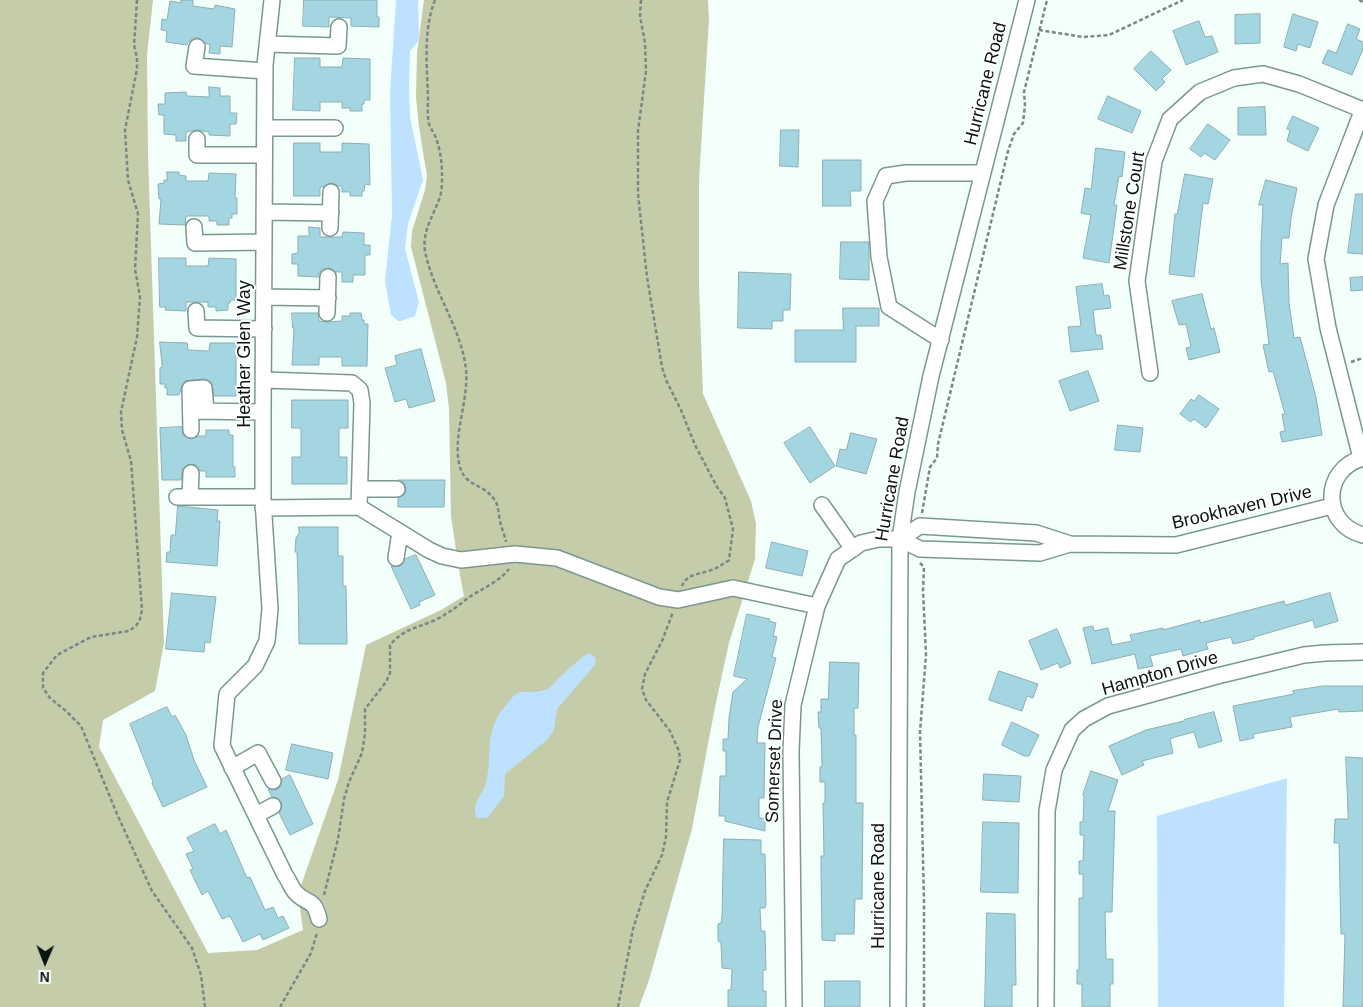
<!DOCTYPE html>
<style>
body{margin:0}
#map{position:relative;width:1363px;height:1007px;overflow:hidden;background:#f2fffb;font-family:Arial,sans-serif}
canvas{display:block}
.north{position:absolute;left:20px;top:937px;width:50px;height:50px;-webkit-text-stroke:4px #fff;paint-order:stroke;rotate:181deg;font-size:14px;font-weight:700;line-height:20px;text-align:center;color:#091512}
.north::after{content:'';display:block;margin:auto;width:18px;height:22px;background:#091512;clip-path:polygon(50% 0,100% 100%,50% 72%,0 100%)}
</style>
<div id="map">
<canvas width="1363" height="1007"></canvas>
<div class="north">N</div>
</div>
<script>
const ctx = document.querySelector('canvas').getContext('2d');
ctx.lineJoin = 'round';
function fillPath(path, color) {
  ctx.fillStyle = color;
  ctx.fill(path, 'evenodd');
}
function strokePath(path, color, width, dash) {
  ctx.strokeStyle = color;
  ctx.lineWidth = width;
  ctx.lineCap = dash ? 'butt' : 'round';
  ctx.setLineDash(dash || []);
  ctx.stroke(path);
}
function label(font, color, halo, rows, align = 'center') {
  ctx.font = font + ' Arial,sans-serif';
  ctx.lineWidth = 4;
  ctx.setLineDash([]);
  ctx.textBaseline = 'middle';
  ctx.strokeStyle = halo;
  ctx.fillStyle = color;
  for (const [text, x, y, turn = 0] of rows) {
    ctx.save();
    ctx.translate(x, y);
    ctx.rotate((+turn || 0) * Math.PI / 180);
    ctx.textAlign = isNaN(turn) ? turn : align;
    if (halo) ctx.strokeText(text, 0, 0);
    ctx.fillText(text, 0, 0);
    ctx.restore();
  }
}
const green = new Path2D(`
 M0,0H153L147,55L148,154L164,643L155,691L103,720L99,747L208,953L257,950L303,930L298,894L338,780L366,645L441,610L464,596L460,575L451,517L449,409L446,383L411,247L412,231L425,190L427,176L419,127L416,97L417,53L424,0H708L709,19L699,180V285L703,394L751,501L756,524L755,559L729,643L715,707L692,829L649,980L639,1007H0Z`);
const water = new Path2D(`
 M396,0H418L419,36L418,42L410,51L409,87L410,117L423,180L408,224L405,249L419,302L415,316L401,321H398L391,315L385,281L392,215L390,93Z
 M589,653L594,656L596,661L594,666L557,709L554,730L547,740L505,774L504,796L487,818H477C470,804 483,795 486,783C493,753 483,732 506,705C509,702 512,697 516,694C523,689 536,695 549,688C552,686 554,683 557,680C564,673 581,657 589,653Z
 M1287,778L1284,1007H1158L1157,816Z`);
const building = new Path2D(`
 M181,0H193V6L214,9L215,5L235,9L232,47L220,46V54L209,53L210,44H206L199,38H194L188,42L187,45L166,42L167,31L161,30L162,19L167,20L170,1L181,3Z
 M304,0H377V17H379V27L351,26V18L329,17V27L303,26Z
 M1260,14V43L1235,44V15Z
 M1293,14L1318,22L1310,48L1298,44L1296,51L1284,47Z
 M1199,21L1205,37L1212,36L1218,52L1186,65L1173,31Z
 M1348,24L1360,29L1356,39L1363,42V49L1352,75L1322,63L1328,50L1336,53Z
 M1151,51L1171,70L1162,79L1165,82L1156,91L1134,69Z
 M295,58H320V67H342L343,58L370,59V100H364V104H362V111H350V108H342V102H320V111L293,110Z
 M209,87L220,88V96H230V113H237L236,124H230V136L209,135V132L197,130L186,132V141H176V135L164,134V115H159L158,104H165V93L186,92L187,96L209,97Z
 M1108,96L1141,111L1132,133L1098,119Z
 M1265,107L1266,135H1238V108Z
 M1293,116L1319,128L1308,151L1287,141L1290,130L1287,129Z
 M1208,124L1230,140L1215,160L1204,153L1201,157L1190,149Z
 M781,130H799L798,167L780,166Z
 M294,143H320V152H342V143L369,144L370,185L365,184L364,191L362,192V196H350V192H342V187L331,183L323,187H320V196H294Z
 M1096,148L1125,152L1122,177L1119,176L1114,205H1117L1109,263L1083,258L1091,215L1081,213L1085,188L1091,189Z
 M823,160H861V191H850L851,206H823Z
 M167,172H179V175L186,176V181H208L209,173L236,174L235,198H237V214H232V218H229V225H217V221H209V216H186L185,225L159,224L161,199H159L158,184L164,183V180H167Z
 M1185,174L1213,179L1208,204L1203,203L1194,277L1169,274L1175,214H1177Z
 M1266,180L1297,188L1291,218L1289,238H1282L1280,264L1288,263L1289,303L1294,338L1300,337L1316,397L1322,435L1282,442L1280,432L1285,431L1282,414H1285L1273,371L1269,372L1263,345L1269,344L1261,280V245L1263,205H1259Z
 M1356,194H1363V254L1348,253Z
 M309,227L320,228V237H342L343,232L364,233V245H370V255H365V275H353V282H342V272H336L332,269L328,268L319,272V277L298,276V264H292V254L298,253V236H309Z
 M841,242H869V280L840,279Z
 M159,258H186V266H208L209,258L236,259V300H231L230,303H228V310L216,311V307H208V302H186V311L165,310L166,307H160Z
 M739,272L791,274L790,310H783V321H772V329L738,328Z
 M1363,277V290L1351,291L1350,278Z
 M1102,284L1104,296L1109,295L1111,308L1093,310L1096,335H1101L1103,349L1071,352L1068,327L1081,326L1076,287Z
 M1202,294L1211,329L1214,328L1220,352L1189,360L1186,348L1191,347L1186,324L1179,325L1172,301Z
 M843,308H879V326H856V362H795V330H843Z
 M292,313H318L319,321L327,322L342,321V316H350V313H361L362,320H364V324H368L367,366H342V357H319V365H292L294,328H293Z
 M160,342L187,343L188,350L209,351L210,343H236V396H214L212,383L208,380L203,379L185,381L182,385L179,395H167V388H165V384H160V368L162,367Z
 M421,349L435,401L409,408L406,399L395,402L385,368L397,365L395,356Z
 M1088,371L1099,401L1070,411L1059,381Z
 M1199,395L1219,409L1206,428L1194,419L1191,422L1180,414L1191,399L1194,401Z
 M292,400H348V428H339V457H347V484H292V457H301V428H292Z
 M1118,425L1143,428L1140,452L1115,450Z
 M182,427L183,435L191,439L198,436H206V430H229V435H233V467H235V477H206V471H200L196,465L191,464L183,468L181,480H162L160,428Z
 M810,427L835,466L810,483L784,443Z
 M851,433L877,439L866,474L836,466L840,449L846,450Z
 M399,480H445L444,507H398V498L405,494L406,489L405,484Z
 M178,506L218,510L217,521H220L217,566L166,562L167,552H170L171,535H175Z
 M299,527H338V556H343V586H346L347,644H299L298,582L297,552H295L296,538L299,533Z
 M772,542L808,551L802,576L766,568Z
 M416,555L435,595L419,602L420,605L411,609L391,566H400L405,559Z
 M172,593L216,597L210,643L205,642L204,652L166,649Z
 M1330,593L1338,621L1315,628L1313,620L1254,637V639L1233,644L1231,637L1206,643L1208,649L1183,656L1181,649L1150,656L1153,666L1138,669L1135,654L1092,664L1083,628L1093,626L1094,631L1108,628L1112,645L1132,641L1130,635L1163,628V630L1200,620V623L1284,601L1285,605Z
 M747,614L770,619L769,621L776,623L773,636L777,637L772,657L776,658L758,727L757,743H765L764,798H759V818H765V831L725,821V816H719L720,776H726V751H723V739H728L729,718L733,692L747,679L734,676Z
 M1057,629L1071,663L1060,668L1058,663L1041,670L1029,641Z
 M830,662L859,663L858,708H854V735H856V803H863L862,899H855L854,934H835V941L822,940L821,869V856H824L823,803H825V782H820V767H822L821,728H819L818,712H821V699H828Z
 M999,671L1038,684L1033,698L1027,696L1022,711L989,700Z
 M1323,686H1363V711L1339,712V709L1290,717L1292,727L1253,734L1254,738L1240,741L1233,706L1294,694L1293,691Z
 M167,707L172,717L175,715L186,735L194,760L207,787L163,807L152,783L153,782L130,724Z
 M1214,712L1222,741L1199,748L1194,732L1175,737L1170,739L1173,753L1142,761L1144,765L1122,775L1109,746L1146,730L1184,721V720Z
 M1012,722L1039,735L1029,756H1024L1002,745Z
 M292,744L333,753L328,779L286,770Z
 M1346,757L1363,758V1007H1343L1345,934H1341L1339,843H1334L1335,819H1348Z
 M1091,771L1118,780L1108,811H1115L1112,912H1105L1106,959H1113V984H1110V1007H1082V984H1077V970H1079V898H1083V874H1079V861H1083L1084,835H1080V822H1083L1084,796L1083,795Z
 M984,774L1021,776L1019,802L983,800Z
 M290,775L313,824L290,835L279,813L282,807L281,802L278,798L272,797L268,789L273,790L278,789L281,786L282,779Z
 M983,822L1019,823L1018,893L981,892Z
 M215,824L220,834L226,830L247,878L250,877L265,910L273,907L278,918L283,916L289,928L263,940L260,934L243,942L230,916L222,919L208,891L202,895L190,870L193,869L186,854L194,851L187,838Z
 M724,839L761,840V854H765L766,904L765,908H760L761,931H765L766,970H763V991H766V1007H728V990H731L732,969L722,968L721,943L718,941V924L721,923L722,916Z
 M987,913L1015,914L1016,985H1012V1007H985Z
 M825,981H860V1007H825Z`);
const path = new Path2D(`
 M137,0L134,45L137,58V69L125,130L128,180L138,214L135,269L140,297L137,337L121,412L122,430L131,461L142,610L140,619L136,626L129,631L91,637L57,655L43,673V688L50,698L66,711L81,726L117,814L152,891L192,948L201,975L205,1007
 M435,0C423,30 427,66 428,97C428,106 427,116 429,124C431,129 434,133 436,138C440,149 442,162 442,175C442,182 442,190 440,197C434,215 422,230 425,251C433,292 461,327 466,369C469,400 453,434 459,463C464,488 482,482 494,499C499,505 498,513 500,520C501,528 505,535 506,542
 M641,0L640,16L645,43L646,71L638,131V194L647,277L662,367L666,380L681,410L695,445L717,487L725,498L733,529L729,560C722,565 716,569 708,571C697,575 687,574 682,586
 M1359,0L1363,2
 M1039,30L1083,37L1109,35L1183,0
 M1351,362L1363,358
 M922,513L930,467L937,458L938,444L1008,151L1014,134L1023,123L1025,105L1024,92L1047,0
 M920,563L924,567L923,591L926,655L920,732L924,902V1007
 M324,895L338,839L344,799L349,782L362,753L365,734V709L386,682L390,673V645C404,629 414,629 433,621C446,615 457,607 468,598C481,589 499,582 509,569
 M280,1007L311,953L317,933
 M618,1007L633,929L645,891L662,855L666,837L667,802L680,760L679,751L670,731L646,700L642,689L645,674L662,641L673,612`);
const minor = new Path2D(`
 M272,0L265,65L263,412V500L270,609L267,641L255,666L227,694L222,746L285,875C289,880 291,888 296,893C307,905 314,897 319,919
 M267,44L338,46L339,27
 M197,47L194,66L265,71
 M265,128H335
 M197,139V155H264
 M264,212L331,213
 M194,227L195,243L264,242
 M330,228L331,192
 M264,297L328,298
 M196,311L197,328L264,329
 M327,313L328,277
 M941,340L889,307L879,257L875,201L886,176L906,173H983
 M1150,373L1137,281L1154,161L1170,119L1200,92L1234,78L1263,74L1299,84L1363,110
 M265,380L352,383L360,390L362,403L359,507
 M197,411L263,412
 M191,430L190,389L204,388L206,411
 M1361,458L1328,328L1316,259L1326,205L1363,109
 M1363,458C1322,469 1321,524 1363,535
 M360,489H397
 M177,497H263
 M190,497L191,473
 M822,505L853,549
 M263,508L359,507L429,550L442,556L461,560L515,554L557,558L659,597L678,600L733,588L817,606
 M900,539L920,526L1036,533L1070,544
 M396,558L400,532
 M232,768L258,753L273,781
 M256,815L273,806
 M794,1007L791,751L793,705L817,606L838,559L861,543L879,539H900L920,549L1040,553L1070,544L1176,545L1332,506
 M898,1007L900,539L907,492L931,376L1027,0
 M1046,1007L1047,811L1054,770L1072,730L1084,719L1108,706L1217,676L1304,655L1325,653L1363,652`);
const streetNames = [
 ["Hurricane Road",986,84,-76],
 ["Millstone Court",1130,211,-81],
 ["Heather Glen Way",245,354,-90],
 ["Hurricane Road",893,479,-80],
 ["Brookhaven Drive",1242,508,-13],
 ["Hampton Drive",1160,674,-16],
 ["Somerset Drive",775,761,-88],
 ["Hurricane Road",879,886,-90]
];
fillPath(green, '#c5cca9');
fillPath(water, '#bde1fe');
fillPath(building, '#a3d6e0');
strokePath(building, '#8eaeb4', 1);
strokePath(minor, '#7a9891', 18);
strokePath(path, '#7b8784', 2.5, [4, 2.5]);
strokePath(minor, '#fff', 15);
label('18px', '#091512', '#fff', streetNames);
</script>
